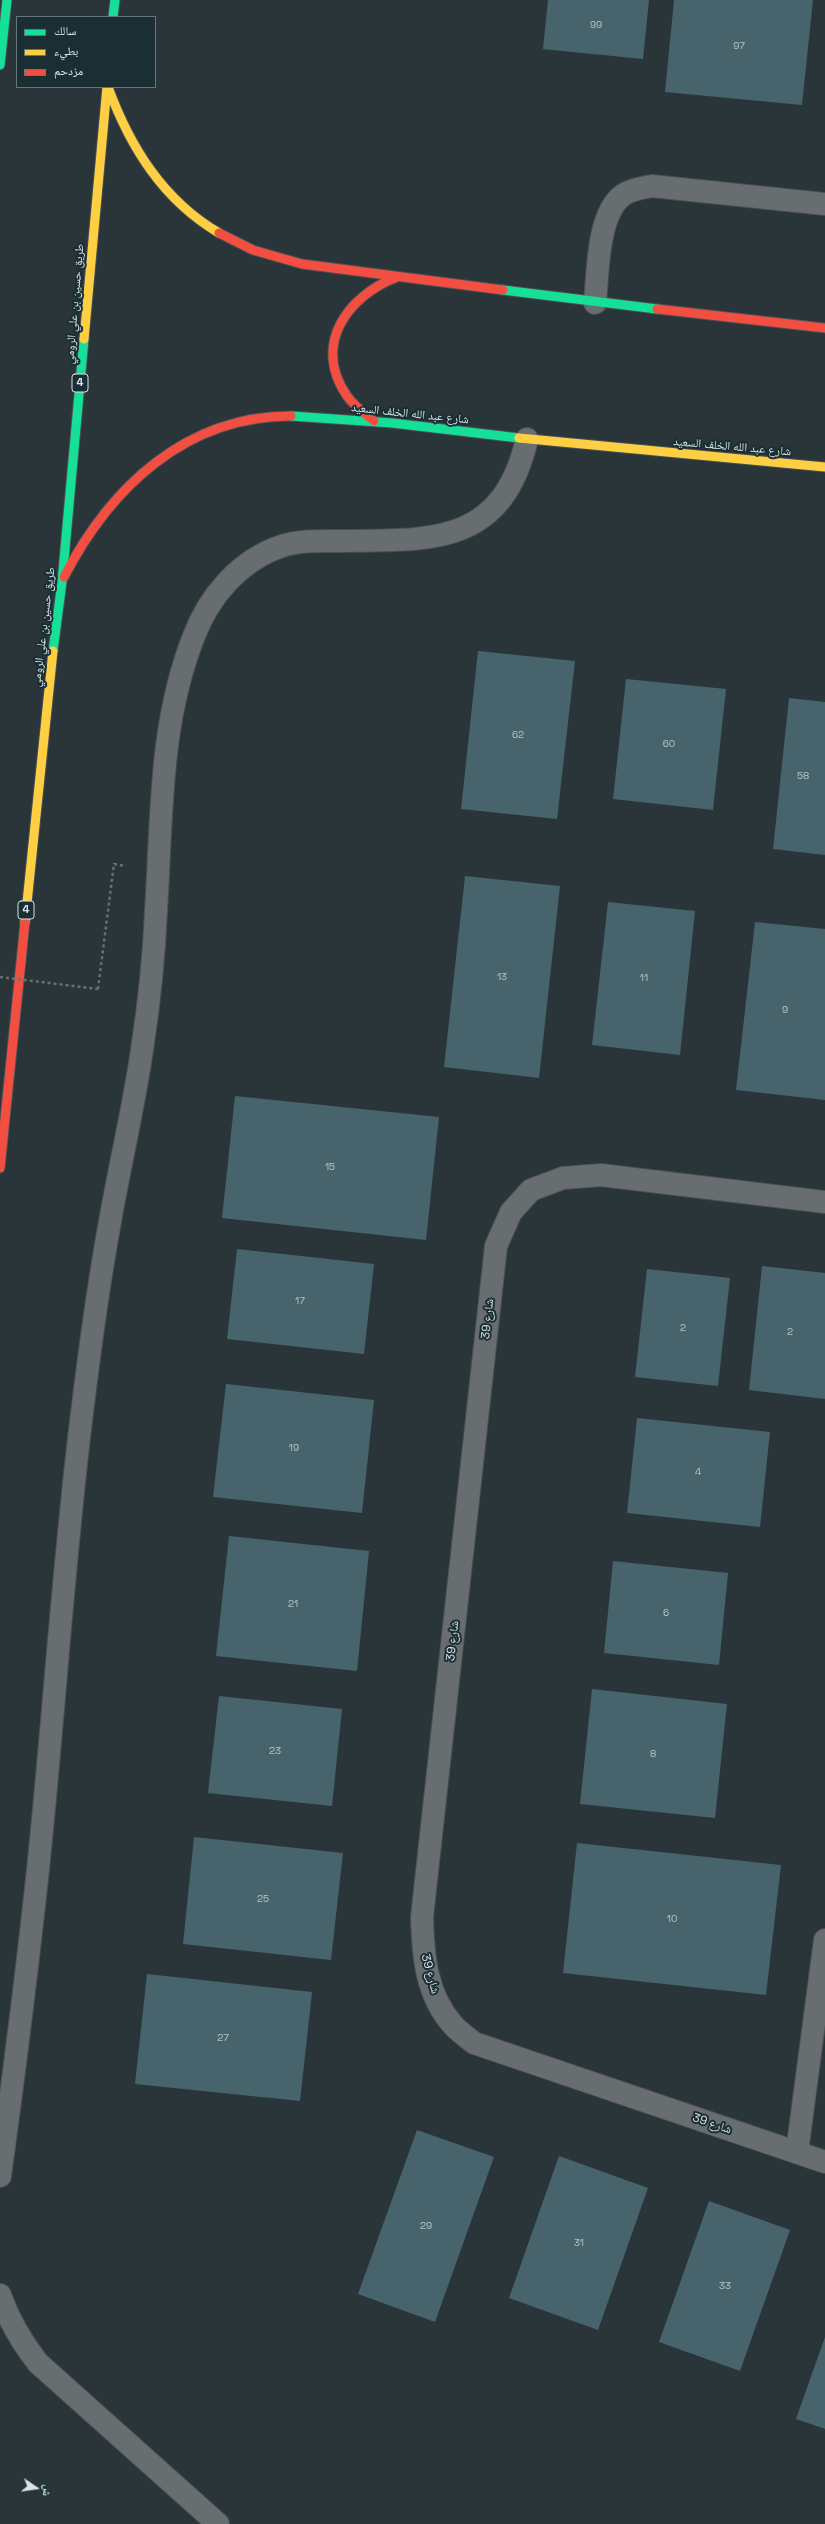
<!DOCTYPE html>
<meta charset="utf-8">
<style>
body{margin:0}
#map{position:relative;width:825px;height:2524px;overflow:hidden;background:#2a3539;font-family:"Space Grotesk","Noto Naskh Arabic",sans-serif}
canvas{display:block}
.legend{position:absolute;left:16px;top:16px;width:140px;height:72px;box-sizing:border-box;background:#1a2e34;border:1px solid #66777c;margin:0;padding:5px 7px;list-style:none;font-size:12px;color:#d8e4e8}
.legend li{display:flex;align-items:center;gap:8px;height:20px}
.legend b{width:20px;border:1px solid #66777c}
.north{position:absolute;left:16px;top:2468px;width:40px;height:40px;-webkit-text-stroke:3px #1a2e34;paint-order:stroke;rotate:103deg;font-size:11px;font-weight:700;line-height:16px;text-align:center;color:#d8e4e8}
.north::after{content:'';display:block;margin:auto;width:14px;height:18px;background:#d8e4e8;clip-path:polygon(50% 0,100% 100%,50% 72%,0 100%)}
</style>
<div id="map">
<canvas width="825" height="2524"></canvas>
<ul class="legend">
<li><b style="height:5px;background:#16e098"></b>سالك</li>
<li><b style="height:5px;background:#ffcf43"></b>بطيء</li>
<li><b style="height:5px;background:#f24e42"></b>مزدحم</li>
</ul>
<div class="north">ش</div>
</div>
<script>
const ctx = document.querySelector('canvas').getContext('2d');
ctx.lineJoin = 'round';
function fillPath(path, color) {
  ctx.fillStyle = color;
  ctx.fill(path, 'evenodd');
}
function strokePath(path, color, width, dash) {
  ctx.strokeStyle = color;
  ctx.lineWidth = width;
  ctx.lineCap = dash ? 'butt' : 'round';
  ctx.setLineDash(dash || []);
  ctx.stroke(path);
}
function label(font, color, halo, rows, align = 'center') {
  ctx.font = font + ' "Space Grotesk","Noto Naskh Arabic",sans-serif';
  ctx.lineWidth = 4;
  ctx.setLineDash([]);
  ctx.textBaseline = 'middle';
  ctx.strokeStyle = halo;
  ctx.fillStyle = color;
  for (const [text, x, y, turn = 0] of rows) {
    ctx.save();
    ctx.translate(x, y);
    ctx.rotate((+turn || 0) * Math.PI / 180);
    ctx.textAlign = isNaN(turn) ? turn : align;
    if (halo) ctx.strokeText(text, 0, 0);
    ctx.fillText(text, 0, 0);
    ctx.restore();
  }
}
const building = new Path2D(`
 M548,0H649L643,59L543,49Z
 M674,0H813L802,105L665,92Z
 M478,651L575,661L557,819L461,809Z
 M626,679L726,689L713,810L613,799Z
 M789,698L825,702V855L773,849Z
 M465,876L560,886L539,1078L444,1067Z
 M608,902L695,911L680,1055L592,1045Z
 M755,922L825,929V1100L736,1090Z
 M235,1096L439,1117L426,1240L222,1218Z
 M237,1249L374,1264L364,1354L227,1339Z
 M762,1266L825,1273V1399L749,1390Z
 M647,1269L730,1278L718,1386L635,1377Z
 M226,1384L374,1400L362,1513L213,1497Z
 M637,1418L770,1432L760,1527L627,1513Z
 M229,1536L369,1551L357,1671L216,1656Z
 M613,1561L728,1573L719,1665L604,1653Z
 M592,1689L727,1704L715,1818L580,1804Z
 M219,1696L342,1709L332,1806L208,1793Z
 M194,1837L343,1853L331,1960L183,1944Z
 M577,1843L781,1865L766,1995L563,1973Z
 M147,1974L312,1992L300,2101L135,2084Z
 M417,2130L494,2157L435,2322L358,2294Z
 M559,2156L648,2188L598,2330L509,2298Z
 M709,2201L790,2230L740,2371L659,2342Z
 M825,2337V2429L796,2419Z`);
const path = new Path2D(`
 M98,989L114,864L126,866`);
const lane = new Path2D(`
 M0,2176C14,2074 27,1972 38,1869C54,1717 63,1565 82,1413C90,1347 99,1281 111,1216C121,1160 134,1105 142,1050C149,1004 154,957 156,911C162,818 159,724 194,636C209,596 240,560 282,546C300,540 321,541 341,541C432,540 502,546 527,439
 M0,2295C9,2321 21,2341 38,2363L218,2524`);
const street = new Path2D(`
 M595,303C598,273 597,214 623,195C632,189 642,188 652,186L825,204
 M825,1202L601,1175L563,1178L531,1190L511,1212L496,1246L422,1917C423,1955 426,1995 453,2025C459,2032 467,2037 474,2043L825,2162
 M797,2152L825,1940`);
const fast = new Path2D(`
 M113,17L115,0
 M0,65L7,0
 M503,290L657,309
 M291,416L392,423L519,438
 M53,651L62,582L84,339`);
const slow = new Path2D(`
 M108,87C130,147 163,200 219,233
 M84,339L107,87
 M519,438L825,467
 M25,922L53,651`);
const jam = new Path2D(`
 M219,233L253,250L302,264L503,290
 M657,309L825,328
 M374,421C364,413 354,406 347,396C312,345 347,296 397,277
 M64,577C110,488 185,416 291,416
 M0,1168L25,922`);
const pathBridge = new Path2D(`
 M0,977L98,989`);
const numberNames = [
 ["99",596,25],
 ["97",739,46],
 ["62",518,735],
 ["60",669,744],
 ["58",803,776],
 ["13",502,977],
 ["11",644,978],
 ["9",785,1010],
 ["15",330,1167],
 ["17",300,1301],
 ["2",683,1328],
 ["2",790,1332],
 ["19",294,1448],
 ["4",698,1472],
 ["21",293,1604],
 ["6",666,1613],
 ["23",275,1751],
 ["8",653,1754],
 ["25",263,1899],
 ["10",672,1919],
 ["27",223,2038],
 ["29",426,2226],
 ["31",579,2243],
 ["33",725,2286]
];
const shields = [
 [80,383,16],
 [26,910,16]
];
const shieldNames = [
 ["4",80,383],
 ["4",26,910]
];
const streetNames = [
 ["طريق حسين بن علي الرومي",75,304,-85],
 ["شارع عبد الله الخلف السعيد",410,414,6],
 ["شارع عبد الله الخلف السعيد",732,447,5],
 ["طريق حسين بن علي الرومي",44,627,-83],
 ["شارع 39",488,1319,-84],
 ["شارع 39",453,1641,-84],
 ["شارع 39",430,1974,75],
 ["شارع 39",712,2124,19]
];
fillPath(building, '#47646d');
strokePath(lane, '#485053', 24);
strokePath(street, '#485053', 24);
strokePath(fast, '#485053', 11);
strokePath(slow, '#485053', 11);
strokePath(jam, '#485053', 11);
strokePath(path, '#6a6f71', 2.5, [3, 3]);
strokePath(lane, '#686e70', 22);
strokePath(street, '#686e70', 22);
strokePath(fast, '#16e098', 9);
strokePath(slow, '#ffcf43', 9);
strokePath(jam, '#f24e42', 9);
strokePath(pathBridge, '#6a6f71', 2.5, [3, 3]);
label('10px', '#b4c4c9', null, numberNames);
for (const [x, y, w] of shields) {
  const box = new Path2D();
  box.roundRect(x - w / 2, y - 9, w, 18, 3);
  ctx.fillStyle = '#1a2e34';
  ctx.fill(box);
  strokePath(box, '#d8e4e8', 1);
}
label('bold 11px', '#d8e4e8', null, shieldNames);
label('12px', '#d8e4e8', '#1a2e34', streetNames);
</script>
